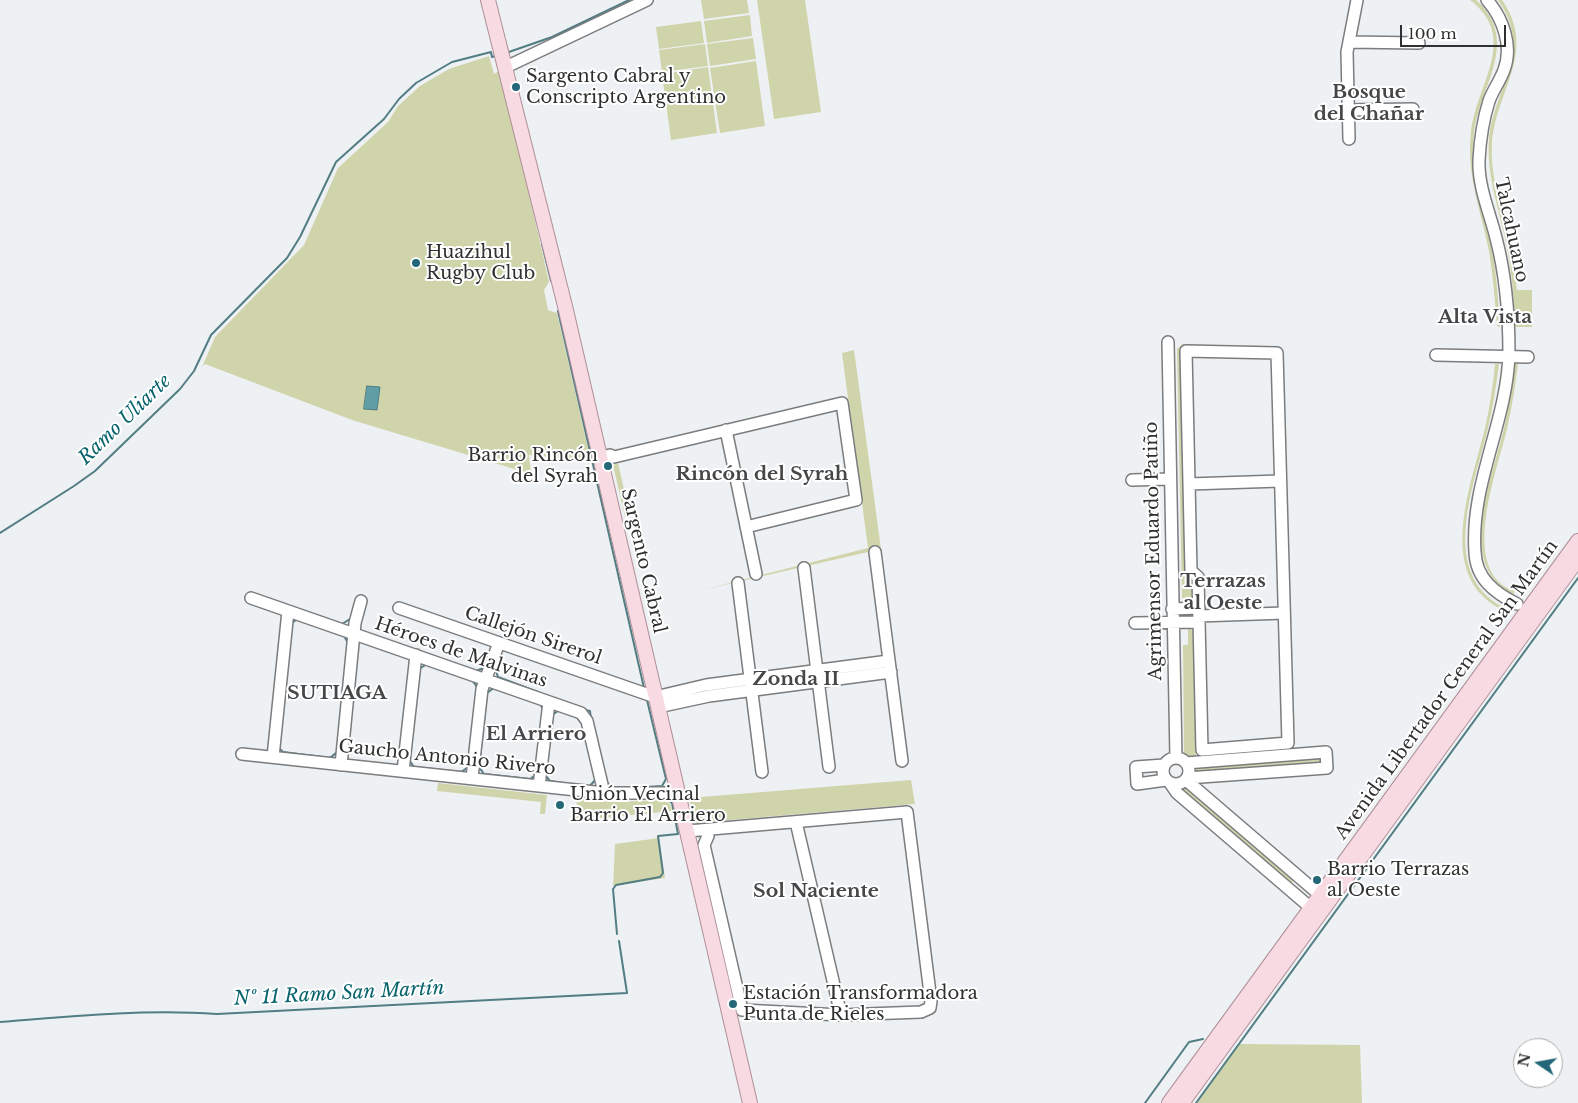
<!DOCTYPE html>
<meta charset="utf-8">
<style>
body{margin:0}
#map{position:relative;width:1578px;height:1103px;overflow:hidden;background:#eef1f3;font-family:"Libre Baskerville",serif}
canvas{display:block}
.north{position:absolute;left:1513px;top:1038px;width:50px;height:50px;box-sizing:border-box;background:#fff;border:1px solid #acacac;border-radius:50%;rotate:282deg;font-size:14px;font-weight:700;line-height:20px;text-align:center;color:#2f3030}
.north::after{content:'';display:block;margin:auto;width:18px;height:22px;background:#246779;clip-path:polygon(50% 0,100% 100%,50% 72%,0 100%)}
.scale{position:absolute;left:1400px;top:25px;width:106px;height:22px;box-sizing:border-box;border:2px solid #2f3030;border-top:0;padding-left:6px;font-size:15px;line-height:18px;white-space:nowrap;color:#2f3030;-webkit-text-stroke:4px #fff;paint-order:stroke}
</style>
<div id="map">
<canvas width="1578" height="1103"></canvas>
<div class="north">N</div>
<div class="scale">100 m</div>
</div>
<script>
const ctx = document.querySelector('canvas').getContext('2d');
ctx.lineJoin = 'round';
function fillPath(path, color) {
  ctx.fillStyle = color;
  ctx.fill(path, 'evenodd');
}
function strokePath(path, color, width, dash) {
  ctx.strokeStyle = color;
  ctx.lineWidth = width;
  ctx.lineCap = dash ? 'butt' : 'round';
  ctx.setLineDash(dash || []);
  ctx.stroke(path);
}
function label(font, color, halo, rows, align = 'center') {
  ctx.font = font + ' "Libre Baskerville",serif';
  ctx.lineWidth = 4;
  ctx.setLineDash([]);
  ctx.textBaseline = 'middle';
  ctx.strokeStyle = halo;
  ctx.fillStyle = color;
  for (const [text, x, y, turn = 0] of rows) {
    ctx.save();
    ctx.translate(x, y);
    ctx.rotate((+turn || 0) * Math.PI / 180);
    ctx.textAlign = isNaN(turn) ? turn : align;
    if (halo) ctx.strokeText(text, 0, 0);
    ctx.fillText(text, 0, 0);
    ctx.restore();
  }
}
const green = new Path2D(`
 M701,0H747L749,13L704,19Z
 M757,0H805L821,112L774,119Z
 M1470,0H1476C1522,41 1479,87 1474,134C1469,176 1484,211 1492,251C1497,276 1498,301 1500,327L1497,326C1495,301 1493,276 1489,251C1481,210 1466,175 1471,132C1476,85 1520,38 1470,0Z
 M1498,0H1502C1538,52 1496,90 1492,143C1490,172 1499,198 1505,226C1510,247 1514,268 1517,290H1532V327H1515C1514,299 1512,271 1506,243C1499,208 1486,175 1489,138C1495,86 1534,51 1498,0Z
 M750,15L752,36L707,43L704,21Z
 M701,21L704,43L659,49L656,27Z
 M753,38L756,59L710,66L707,44Z
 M705,44L708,66L662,72L659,50Z
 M489,56L494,74L501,70L549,282L544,290L548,310L557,313L591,461L529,455L531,474L352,420L205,364L202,367L215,337L304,245L338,168L388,122L398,106L420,86L449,69Z
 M756,61L765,126L720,133L710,68Z
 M708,67L717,133L671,140L662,74Z
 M1182,344L1285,348L1181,346L1185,575L1192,581L1193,597L1188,602V598H1182L1177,349Z
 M854,350L881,549L702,590L868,548L842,353Z
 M1495,364H1499C1496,386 1493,407 1488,428C1475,483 1437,573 1503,607L1501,609C1434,575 1472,483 1485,428C1490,407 1493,385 1495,364Z
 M1514,364H1518C1515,386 1512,408 1507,429C1498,468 1457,573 1515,591L1513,594C1457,568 1489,484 1501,440C1508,415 1511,390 1514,364Z
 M618,463L630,516L625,517L613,465Z
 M1188,627L1194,632L1196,756L1296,749L1189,758L1184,754L1183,645H1188Z
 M1328,757V763L1194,772L1197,767Z
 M911,780L915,804L695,823L689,798Z
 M438,783L547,795L545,814H540L541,802L437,791Z
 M1186,787L1293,879L1292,883L1183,791Z
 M576,798L613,802L665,800L670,804L672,811L571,821V815L578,814Z
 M659,838L665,878L613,886L615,844Z
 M1239,1044L1360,1045L1362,1103H1197Z`);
const water = new Path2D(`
 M367,386L380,387L377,410L364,409Z`);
const stream = new Path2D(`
 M506,53L552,37L629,0
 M542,244L551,281
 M558,311L644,688
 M0,533L74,486L95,471L180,389L194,371L211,335L287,258L300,237L336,162L384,119L399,99L416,83L452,62L491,52L492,57L496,56
 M298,618L343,634L348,643L337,752L330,758L283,752L278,747L291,624Z
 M342,624L350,619
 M427,664L472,680L477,687L470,766L461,772L414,767L409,760L419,669Z
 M495,668L498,677L538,692
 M476,671L486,667
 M495,687L539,702L543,709L537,774L530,779L484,774L479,767L487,693Z
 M559,710L576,716L582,722L596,779L589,787L550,781L544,774L551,716Z
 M585,710L590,711L591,719
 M606,782L614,788
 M646,787L662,786L666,779L647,700
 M617,934L613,889L616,885L660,877L663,873L658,836L678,834L672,803L665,798
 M0,1022C73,1016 145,1009 217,1014L627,993L619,941
 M1145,1103L1189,1042L1203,1039
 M1196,1103L1578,578`);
const minor = new Path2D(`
 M1487,0C1503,18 1513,46 1504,70C1500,81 1493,90 1489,101C1483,120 1480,140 1479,160C1478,187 1490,213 1496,238C1506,276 1509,315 1509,354C1507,422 1470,484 1475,552C1476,579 1495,593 1517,604
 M1349,42L1419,43
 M506,67L647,0
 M1349,110L1413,109
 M1349,139L1347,52L1357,0
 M1168,342L1176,758
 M1186,351L1277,353L1288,743L1202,750L1198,577L1191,571Z
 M1436,355L1528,357
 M726,430L756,574
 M600,458L610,455L614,457L842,403L856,500L746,527
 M1132,480L1170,479
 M1189,484L1280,481
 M875,552L902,761
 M804,568L829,767
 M738,583L762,772
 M251,598L581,713L587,721L604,793
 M399,608L655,697L706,685L889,661
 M1172,609L1199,608
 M1199,616L1284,613
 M1135,623L1199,622
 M658,707L709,696L891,672
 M242,754L604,793H679
 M273,757L288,611
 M1163 771a13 13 0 1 1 26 0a13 13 0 1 1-26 0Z
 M1186,763L1326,752L1327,768L1187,778
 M341,765L355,623L361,601
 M1164,765L1136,767L1137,784L1166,780
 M403,771L416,655
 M472,778L482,689L497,648
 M1186,780L1320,895
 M1170,783L1177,793L1311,908
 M539,786L549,702
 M796,822L841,1015
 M688,831L907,812L931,1001L930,1008L921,1012L841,1015L742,1010L704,845L708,836`);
const major = new Path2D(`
 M488,0L565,306L750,1103
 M1169,1103L1578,541
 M1182,1103L1578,559`);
const markers = [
 [516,87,5,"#246779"],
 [416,263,5,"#246779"],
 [608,466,5,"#246779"],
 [560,805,5,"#246779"],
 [1317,880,5,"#246779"],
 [733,1004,5,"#246779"]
];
const poiNames = [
 ["Sargento Cabral y",526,77],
 ["Conscripto Argentino",526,98],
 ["Huazihul",426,253],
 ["Rugby Club",426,274],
 ["Barrio Rincón",598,456,"right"],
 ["del Syrah",598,477,"right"],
 ["Unión Vecinal",570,795],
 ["Barrio El Arriero",570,816],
 ["Barrio Terrazas",1327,870],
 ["al Oeste",1327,891],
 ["Estación Transformadora",743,994],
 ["Punta de Rieles",743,1015]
];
const streetNames = [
 ["Talcahuano",1511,230,78],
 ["Agrimensor Eduardo Patiño",1154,551,-91],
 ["Sargento Cabral",643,561,77],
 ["Callejón Sirerol",533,636,19],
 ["Héroes de Malvinas",461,653,19],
 ["Avenida Libertador General San Martín",1447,690,-54],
 ["Gaucho Antonio Rivero",447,758,6]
];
const neighbourhoodNames = [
 ["Bosque",1369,93],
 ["del Chañar",1369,115],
 ["Alta Vista",1485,318],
 ["Rincón del Syrah",762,475],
 ["Terrazas",1223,582],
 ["al Oeste",1223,604],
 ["Zonda II",796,680],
 ["SUTIAGA",337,694],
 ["El Arriero",536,735],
 ["Sol Naciente",816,892]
];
const waterNames = [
 ["Ramo Uliarte",125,420,-44],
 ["Nº 11 Ramo San Martín",339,994,-3]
];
fillPath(green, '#d0d4ab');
fillPath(water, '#609ea6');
strokePath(water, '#517d83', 1);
strokePath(stream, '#517d83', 2);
strokePath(minor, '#7a7c7e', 14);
strokePath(major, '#ae8f97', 16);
strokePath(minor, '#fff', 11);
strokePath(major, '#f8dae2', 14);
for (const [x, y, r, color] of markers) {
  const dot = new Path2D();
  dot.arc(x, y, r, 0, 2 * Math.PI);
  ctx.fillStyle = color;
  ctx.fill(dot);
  strokePath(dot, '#fff', 2);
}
label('18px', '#2f3030', '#fff', poiNames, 'left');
label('18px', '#2f3030', '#fff', streetNames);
label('bold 19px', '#454749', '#fff', neighbourhoodNames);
label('italic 19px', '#07636c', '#fff', waterNames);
</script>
